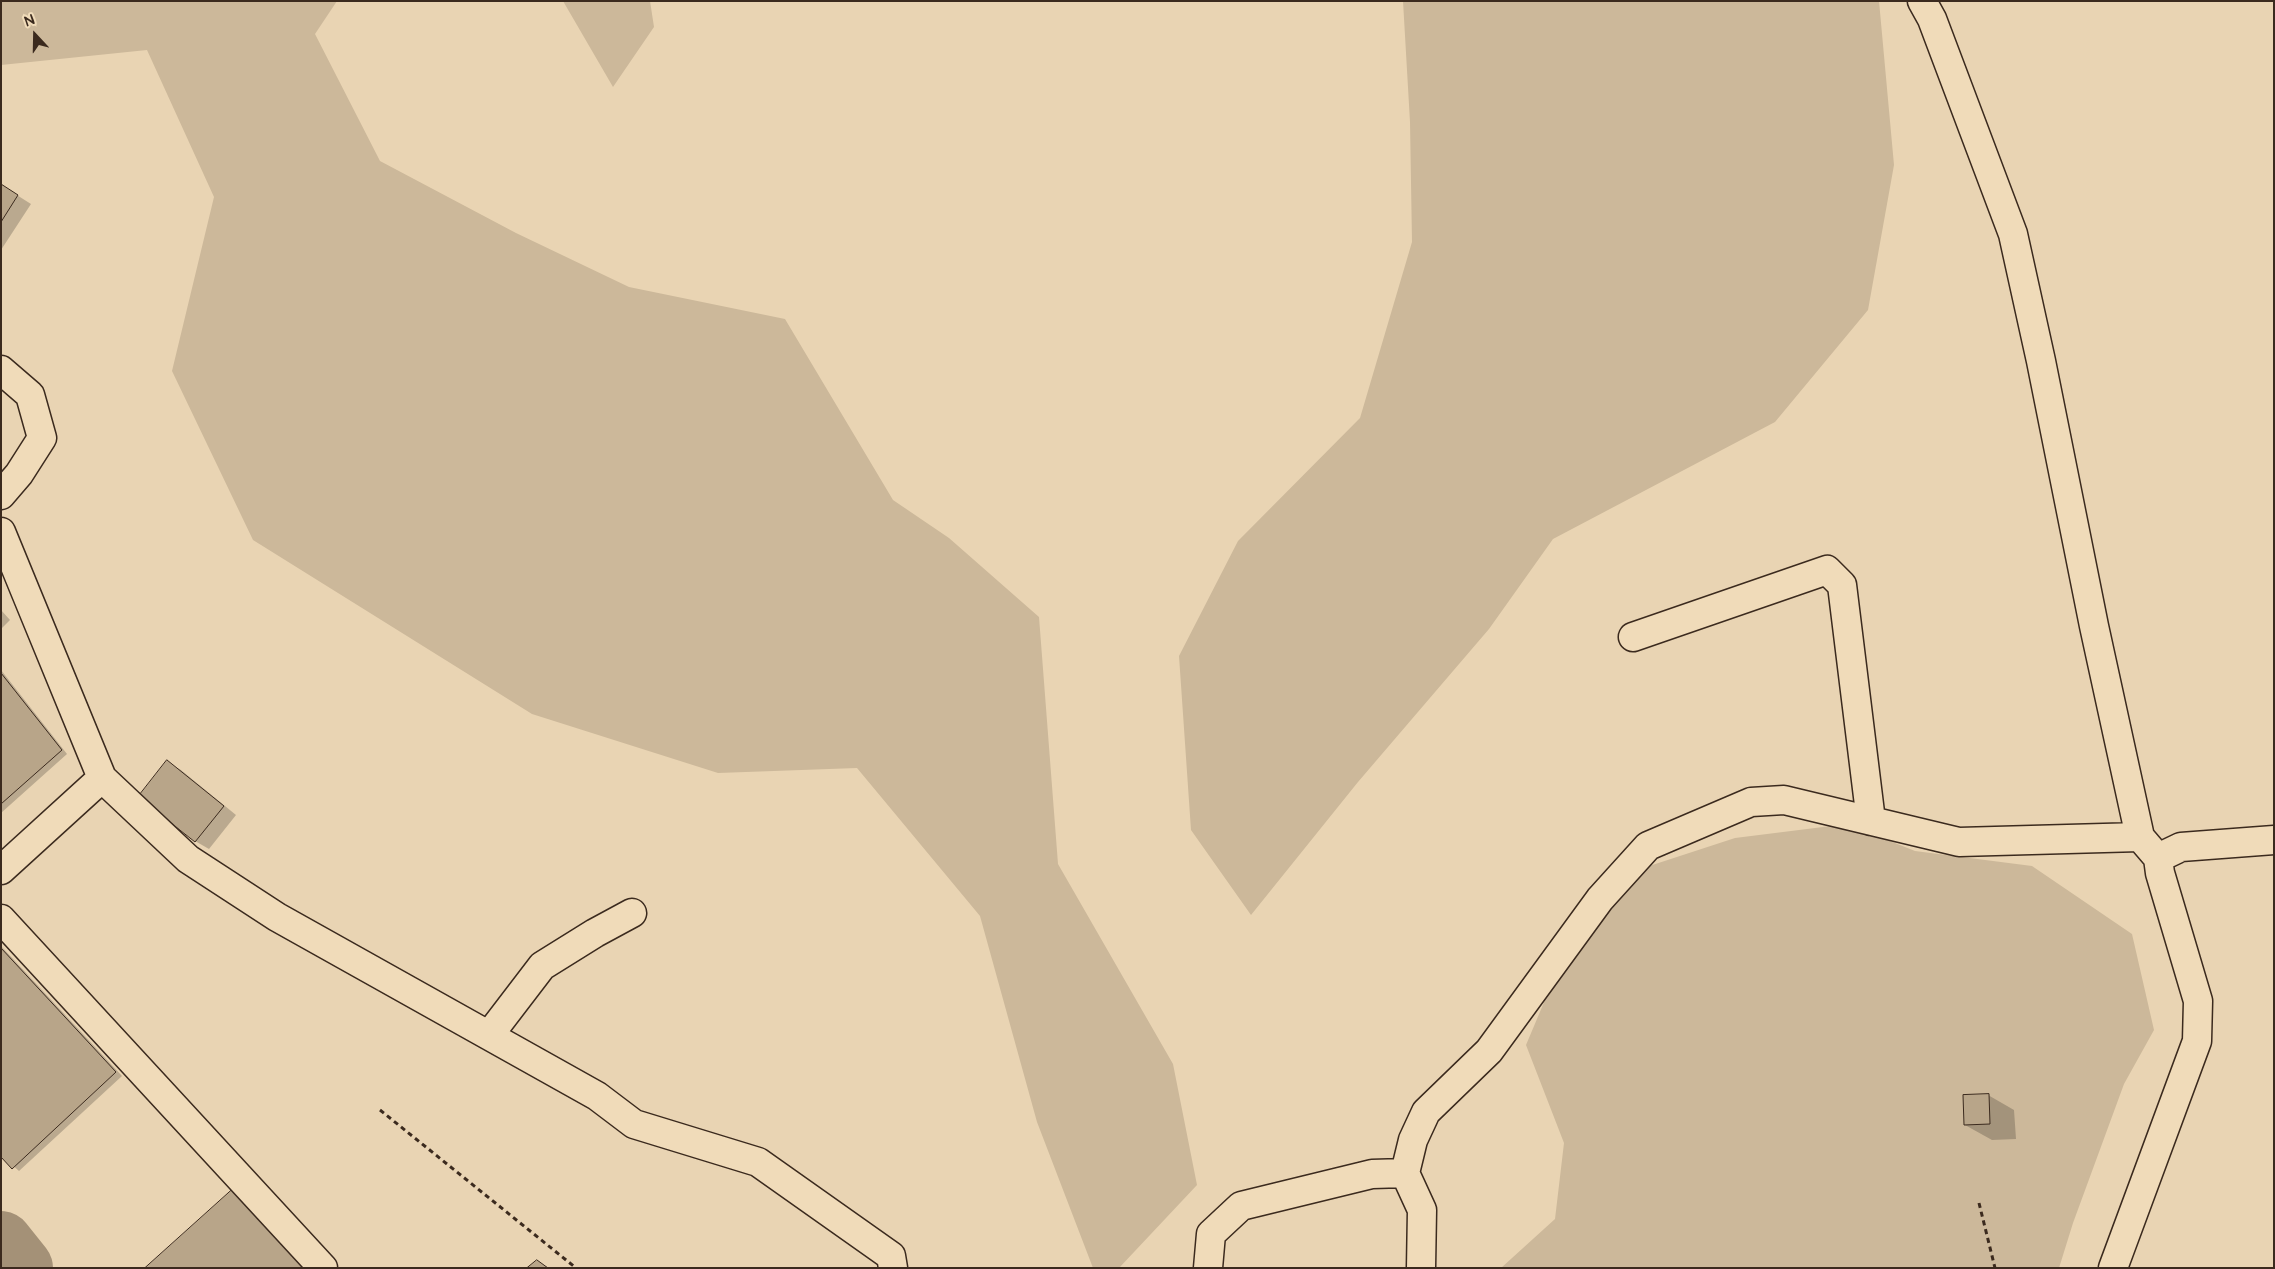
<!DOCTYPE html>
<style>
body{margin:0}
#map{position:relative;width:2275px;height:1269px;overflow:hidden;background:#e9d4b3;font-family:"Architects Daughter",sans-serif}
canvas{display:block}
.frame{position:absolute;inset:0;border:2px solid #3b2a1e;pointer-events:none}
.north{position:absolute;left:10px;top:10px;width:50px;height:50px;-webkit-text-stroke:4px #f0dbb9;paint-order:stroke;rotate:339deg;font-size:14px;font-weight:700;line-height:20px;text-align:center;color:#3b2a1e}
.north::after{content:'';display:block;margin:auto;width:18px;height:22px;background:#3b2a1e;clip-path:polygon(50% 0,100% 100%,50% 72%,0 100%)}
</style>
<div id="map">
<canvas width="2275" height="1269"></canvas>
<div class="frame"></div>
<div class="north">N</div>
</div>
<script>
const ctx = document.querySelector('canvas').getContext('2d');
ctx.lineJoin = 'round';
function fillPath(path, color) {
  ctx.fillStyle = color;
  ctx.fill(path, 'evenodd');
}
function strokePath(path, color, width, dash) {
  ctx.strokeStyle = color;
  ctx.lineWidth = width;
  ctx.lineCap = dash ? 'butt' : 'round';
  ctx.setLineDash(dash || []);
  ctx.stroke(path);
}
const green = new Path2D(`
 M1,1H337L315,34L380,161L516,233L629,287L785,319L893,500L949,538L1039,617L1058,864L1173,1064L1197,1185L1119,1268H1093L1037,1122L980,916L857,768L718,773L532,714L253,540L172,371L214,197L147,50L1,65Z
 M563,1H650L654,27L613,87Z
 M1403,1H1879L1894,165L1868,310L1775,422L1553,539L1489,629L1358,782L1251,915L1191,830L1179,656L1238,541L1360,418L1412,242L1410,122Z
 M1847,824L1915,851L2032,866L2132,934L2154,1030L2124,1084L2073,1223L2059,1268H1501L1555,1219L1564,1143L1526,1045L1561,962L1634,871L1735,838Z`);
const shadow = new Path2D(`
 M1,185L31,204L1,250Z
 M1,610L10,620L1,629Z
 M1,670L67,754L1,813Z
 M167,762L181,770L236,815L209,849L195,841Z
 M1,946L122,1076L19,1171L1,1155Z
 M1988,1095L2014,1110L2016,1139L1992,1140L1965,1125Z`);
const river = new Path2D(`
 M1,1243L21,1268`);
const building = new Path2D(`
 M1,184L18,195L1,222Z
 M1,673L62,750L1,804Z
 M167,760L224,806L195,842L138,797Z
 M1,948L116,1072L12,1169L1,1157Z
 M1989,1094L1990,1124L1964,1125L1963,1095Z
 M233,1189L304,1268H145Z
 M537,1260L548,1268H527Z`);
const path = new Path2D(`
 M380,1110L576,1268
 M1979,1203L1995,1268`);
const minor = new Path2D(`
 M1922,1L1932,19L2013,234L2041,361L2094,626L2140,837
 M1,370L30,395L42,438L19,474L1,495
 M1,532L102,778L188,859L277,917L597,1096L634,1124L758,1162L891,1256L893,1268
 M1633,637L1827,570L1842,585L1871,821
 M2158,858L2181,847L2274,840
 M1,870L102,778
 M1,919L323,1268
 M490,1034L542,966L595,933L632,913
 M1405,1173L1422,1210L1421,1268
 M1208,1268L1211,1234L1241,1206L1372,1174L1405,1173L1413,1140L1426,1112L1489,1051L1600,899L1648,846L1751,802L1784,800L1959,842L2140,837L2158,858L2160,873L2198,1001L2197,1041L2113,1268`);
fillPath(green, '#ccb89a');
fillPath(shadow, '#0003');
strokePath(river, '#a49177', 64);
fillPath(building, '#b8a589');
strokePath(building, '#3b2a1e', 1);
strokePath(minor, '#3b2a1e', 31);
strokePath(path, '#3b2a1e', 3, [5, 4]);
strokePath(minor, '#f0dbb9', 28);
</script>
